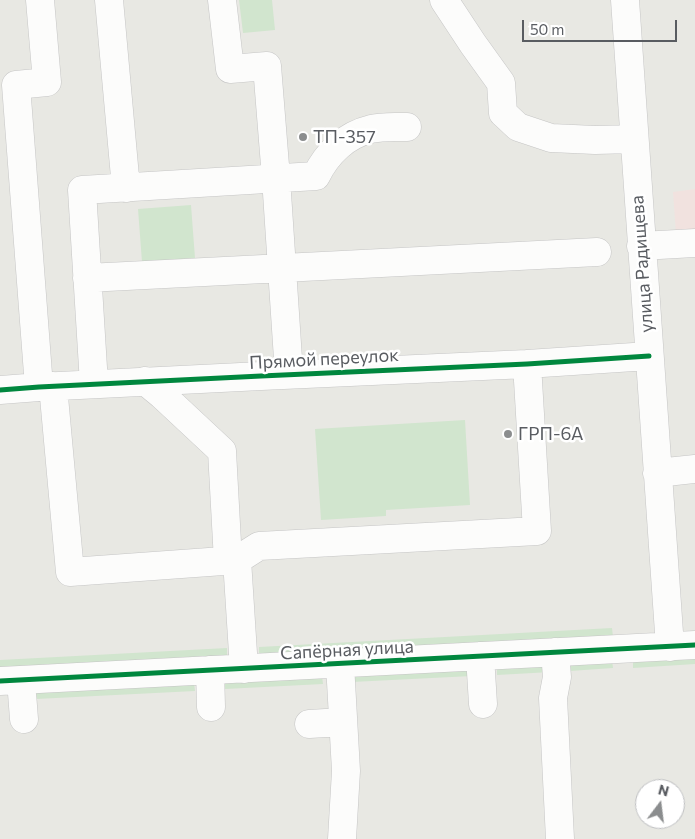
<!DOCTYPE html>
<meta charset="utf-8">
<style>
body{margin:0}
#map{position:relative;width:695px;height:839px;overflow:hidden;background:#e8e8e3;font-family:Commissioner,sans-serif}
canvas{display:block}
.north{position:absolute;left:635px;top:779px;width:50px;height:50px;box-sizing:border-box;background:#fff;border:1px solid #bdbec0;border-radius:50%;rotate:15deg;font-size:14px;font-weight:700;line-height:20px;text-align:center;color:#595c61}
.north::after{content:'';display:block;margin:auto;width:18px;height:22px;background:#8b8d8e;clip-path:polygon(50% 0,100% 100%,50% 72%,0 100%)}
.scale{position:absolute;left:522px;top:20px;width:155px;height:22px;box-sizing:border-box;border:2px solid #595c61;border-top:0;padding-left:6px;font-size:15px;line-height:18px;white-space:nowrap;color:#595c61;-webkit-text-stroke:4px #fff;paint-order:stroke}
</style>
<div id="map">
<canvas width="695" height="839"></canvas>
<div class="north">N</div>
<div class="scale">50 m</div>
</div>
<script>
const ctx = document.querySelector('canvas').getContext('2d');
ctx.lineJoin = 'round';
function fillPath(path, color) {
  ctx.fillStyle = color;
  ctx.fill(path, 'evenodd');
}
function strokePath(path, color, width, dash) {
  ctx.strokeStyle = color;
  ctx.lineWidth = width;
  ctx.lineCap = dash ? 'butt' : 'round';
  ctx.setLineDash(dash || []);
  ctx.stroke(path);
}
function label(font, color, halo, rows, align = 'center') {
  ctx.font = font + ' Commissioner,sans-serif';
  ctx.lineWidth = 5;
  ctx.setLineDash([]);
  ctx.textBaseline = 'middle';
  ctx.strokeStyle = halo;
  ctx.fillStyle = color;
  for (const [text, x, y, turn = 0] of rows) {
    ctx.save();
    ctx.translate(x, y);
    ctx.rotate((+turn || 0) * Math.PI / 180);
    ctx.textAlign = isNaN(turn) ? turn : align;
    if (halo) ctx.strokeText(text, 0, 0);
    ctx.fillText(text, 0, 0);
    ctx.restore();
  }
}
const medical = new Path2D(`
 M695,189V233L676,234L673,192Z`);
const green = new Path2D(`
 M239,0H272L275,30L243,33Z
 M191,205L195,258L142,262L138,209Z
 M465,420L470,505L386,510V516L321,520L315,429Z
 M612,628L613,637L259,656V647Z
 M227,648V657L0,669V660Z
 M695,656V664L633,668V660Z
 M612,660L613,668L570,671L569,663Z
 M550,664L551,672L497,675V667Z
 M472,668V676L352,682V674Z
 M322,676L323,684L225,689L224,681Z
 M194,683L195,691L36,699V691Z`);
const minor = new Path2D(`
 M109,0L126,188
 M222,0L230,69L267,66L276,178L289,374
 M444,0L473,44L501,83L503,113L518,127L551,138L595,140L634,139
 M625,0L670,647
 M641,246L695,243
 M87,278L597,252
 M145,381L162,395L222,451L228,561
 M94,384L82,190L316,176C327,153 346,135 371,129C382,126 395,127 407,127
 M53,386L70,572L237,560L244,669
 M39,387L16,85L47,82L40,0
 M0,390L39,387L261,376L527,364L649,356
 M657,473L695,469
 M237,560L259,546L537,531L527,364
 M555,652L557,677L553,698L560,839
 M480,656L483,704
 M340,664L346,771L342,839
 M210,670L211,707
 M21,680L24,719
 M0,681L695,645
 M309,724L343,722`);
const cycleway = new Path2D(`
 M0,390L39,387L261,376L527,364L649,356
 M0,681L695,645`);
const markers = [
 [303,137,5,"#8b8d8e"],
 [508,434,5,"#8b8d8e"]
];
const poiNames = [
 ["ТП-357",313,137],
 ["ГРП-6А",518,434]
];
const streetNames = [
 ["улица Радищева",642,264,-94],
 ["Прямой переулок",324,359,-3],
 ["Сапёрная улица",347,650,-3]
];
fillPath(medical, '#f1e2df');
fillPath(green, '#d1e5ce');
strokePath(minor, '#c5c5c5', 29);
strokePath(minor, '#fcfcfb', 28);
strokePath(cycleway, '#00873e', 5);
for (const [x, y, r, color] of markers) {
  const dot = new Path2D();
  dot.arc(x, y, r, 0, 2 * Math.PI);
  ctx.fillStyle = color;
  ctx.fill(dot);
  strokePath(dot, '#fff', 2);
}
label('18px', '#595c61', '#fff', poiNames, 'left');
label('18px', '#595c61', '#fff', streetNames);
</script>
